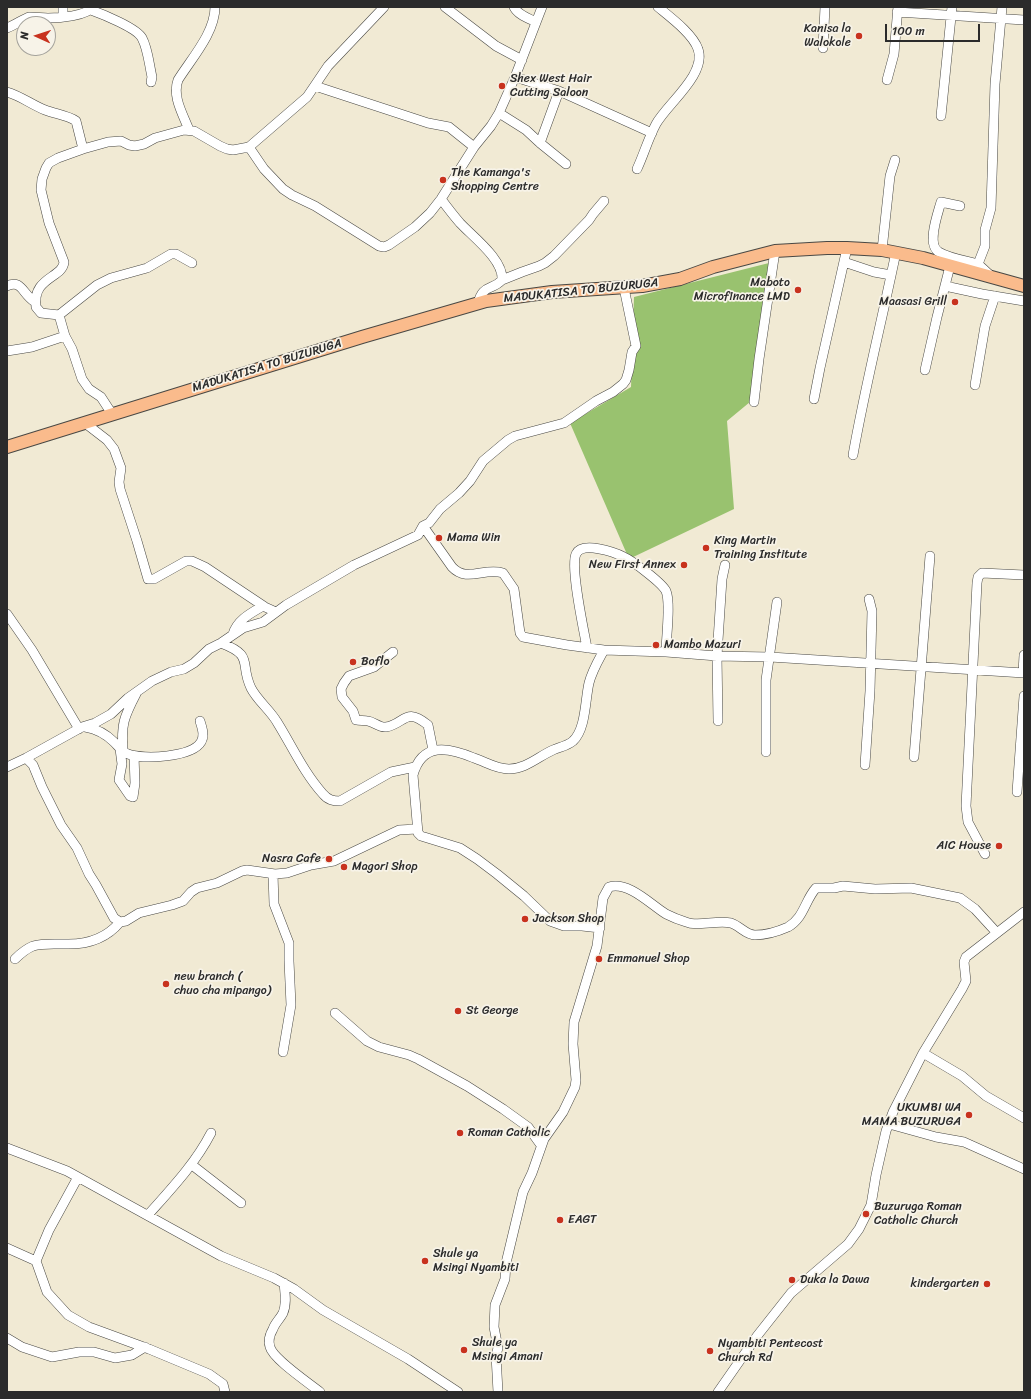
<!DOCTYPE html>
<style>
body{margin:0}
#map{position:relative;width:1031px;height:1399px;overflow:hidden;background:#f1ead4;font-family:Sriracha,sans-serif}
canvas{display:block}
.frame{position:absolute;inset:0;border:8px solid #2b2b2b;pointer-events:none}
.north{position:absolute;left:16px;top:16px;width:40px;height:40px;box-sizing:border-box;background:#f7f3e8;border:1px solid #a5a39c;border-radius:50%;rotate:273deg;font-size:11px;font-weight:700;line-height:16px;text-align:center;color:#2b2b2b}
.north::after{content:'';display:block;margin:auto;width:14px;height:18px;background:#c8321e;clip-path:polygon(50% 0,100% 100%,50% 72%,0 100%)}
.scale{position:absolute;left:885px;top:24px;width:95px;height:18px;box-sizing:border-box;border:2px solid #2b2b2b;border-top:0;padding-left:5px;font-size:12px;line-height:14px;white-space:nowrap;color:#2b2b2b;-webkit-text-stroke:3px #f7f3e8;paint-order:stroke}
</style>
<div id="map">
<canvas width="1031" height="1399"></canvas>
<div class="frame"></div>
<div class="north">N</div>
<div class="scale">100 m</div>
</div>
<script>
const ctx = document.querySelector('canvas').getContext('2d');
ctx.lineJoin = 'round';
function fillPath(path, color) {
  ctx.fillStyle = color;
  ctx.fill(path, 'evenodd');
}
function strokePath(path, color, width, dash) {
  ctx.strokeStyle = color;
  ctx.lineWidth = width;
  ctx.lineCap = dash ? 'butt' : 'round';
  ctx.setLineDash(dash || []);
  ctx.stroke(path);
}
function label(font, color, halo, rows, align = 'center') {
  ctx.font = font + ' Sriracha,sans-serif';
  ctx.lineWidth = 3.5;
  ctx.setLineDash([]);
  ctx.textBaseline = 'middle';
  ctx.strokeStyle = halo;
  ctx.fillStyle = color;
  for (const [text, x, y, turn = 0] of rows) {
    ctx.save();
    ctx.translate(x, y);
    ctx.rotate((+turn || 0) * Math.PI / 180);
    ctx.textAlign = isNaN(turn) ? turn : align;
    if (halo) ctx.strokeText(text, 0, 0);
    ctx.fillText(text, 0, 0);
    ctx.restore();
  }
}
const green = new Path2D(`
 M769,263L756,397L727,421L734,509L629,559L570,423L631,387L634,297Z`);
const minor = new Path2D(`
 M445,7L496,46L522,60
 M514,7C518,15 528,18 536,22
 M91,10C102,14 137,28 142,38C148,49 149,64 152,77L151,82
 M897,12L1024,20
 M63,17V7
 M7,28C13,26 25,18 29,17C36,17 42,18 48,18C60,18 86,16 93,7
 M823,48L825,7
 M515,77L559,91L652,133
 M887,80L894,54L898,7
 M315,86L428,123L449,127L474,147
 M7,92C21,96 32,105 45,110C55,114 67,115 76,121L83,149
 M499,113L526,130L540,143L566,164
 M941,116L952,7
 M189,130C183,114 172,97 178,80C191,59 215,33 215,7
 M540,143L559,91
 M249,147L264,169L283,189L292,195L315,206L379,246L384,247L389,245L415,227L430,213L441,199L474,147L491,126L499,113L515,77L542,7
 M637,169C644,154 648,139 656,124C667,104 707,74 698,49C693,34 670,17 658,7
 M441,199C447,207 453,215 460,223C473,237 504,260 502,280C492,291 482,284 478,304
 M960,206L941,202C938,213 926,245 939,252C949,258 967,261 978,264
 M882,250L890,176L895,160
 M844,262L874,272L891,275
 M991,276L978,264L985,246V230L991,208L995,84L1002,7
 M502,280L522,272L539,266L545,263L554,256L589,220L593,214L604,201
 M7,286C22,279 22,294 35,302
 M945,286L982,294L1024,301
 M59,315L97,285L111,278L147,268L171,254H176L192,263
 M7,351L32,347L65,336
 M925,370L937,317L950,266
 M975,385L985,326L995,296
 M814,399L820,368L847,248
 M754,402L759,359L775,251
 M112,414L101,397L89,389L82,379L72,349L65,336L59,315L41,313L36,307C32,277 63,278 64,262L49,223L41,190L42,179L46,168L49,163L58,158L83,149L108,142L121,141L129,145L135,146L144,144L155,138L184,130L194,131L220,146L227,149L233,150L249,147L307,97L328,66L384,7
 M85,423L107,440L114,449L121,468L119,482L120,489L137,541L148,579H154L186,561H192L205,567L265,607L276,612
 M853,455C865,387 882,320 896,252
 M423,526L452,567C467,583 484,567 503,573L514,589L520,633L523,637L567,645L604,650L666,652L717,656L770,657L1024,673
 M7,614L32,650L79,729
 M233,634C237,620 251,613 263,606
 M221,643C255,656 239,663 251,688C257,700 270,710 277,722C292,746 304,773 323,794C328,800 333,801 340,801L391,772L415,767
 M587,648C584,631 570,567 576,554C582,541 614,552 624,557C633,561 662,583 666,591C671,603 666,638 666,652
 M393,652L374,667L349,676L344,683L341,689L342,697L353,711L356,720C360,721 364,720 368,721C374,722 380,728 386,727C405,724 405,706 428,725L433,750
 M1023,673L1024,655
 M718,721L717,656L722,579L725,565
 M85,727C97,729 106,734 114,742C119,747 122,752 128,754C144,760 192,757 201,742C205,735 202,728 200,721
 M120,749L122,764L119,780L130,796L133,797L135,783L134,756
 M123,751C121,724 124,717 136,694
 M766,752V680L777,602
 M914,757L930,556
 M26,758L33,765L42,787L61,825L77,848L89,874L96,885L114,918L120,922L126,921L139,913L172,905L183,901L191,892L197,888L217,883L242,871L247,870L275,874L287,873L311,865L334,861L399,830L417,829
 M865,765L870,691L872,611L869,599
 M7,767L26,758L82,727L95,723L111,714L128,698L152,681L171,672L184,669L194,663L209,649L221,643L243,628L263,622L286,605L354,565L418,535L423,526L429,523L440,509L459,493L470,481L483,461L508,440L515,436L564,423L596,401L613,392L623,384L626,380L629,370L632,352L636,346L624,288
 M1017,792L1024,696
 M985,854L968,822L966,806L977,583L978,577L982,573L1024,575
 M273,874L274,904L289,943V961L291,1005L283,1052
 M600,928L582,926H564L550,921L524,896L497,874L477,859L460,848L421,836L418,833L413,775C422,742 448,747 474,758C486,762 496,769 509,769C526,769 539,756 553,750C560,747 567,746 573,741C586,729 585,700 589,683C592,671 598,661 604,650
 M15,959C20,954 26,949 33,946C43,943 54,944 64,944C86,945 105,940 120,922
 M335,1013L367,1041L379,1047L409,1055L418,1059L467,1086L503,1109L528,1127L541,1145
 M923,1053L962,1076L986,1096L1024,1118
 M889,1124L936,1137L964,1142L1024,1169
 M7,1148L67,1171L221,1256L274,1278L294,1289L323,1310L408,1359L458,1392
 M192,1165L241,1203
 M78,1177L49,1230L36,1261L47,1292L68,1315L89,1327L149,1349L209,1374L223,1384L225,1392
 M148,1215C171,1189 195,1164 211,1133
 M7,1248L36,1261
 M284,1283C285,1293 287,1304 283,1313C280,1319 275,1323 273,1329C270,1334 268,1341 270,1347C273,1359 309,1383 320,1392
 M7,1338L22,1347L52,1357L79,1352H94L115,1358L132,1355L145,1347
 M498,1392L496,1355L498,1348L494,1327L495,1305L505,1279L506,1263L523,1192L532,1173L544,1139L563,1112L575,1087L576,1080L573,1044L574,1022L597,946L603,898L609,887C629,881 651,905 666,914C672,917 679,920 686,922C697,927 716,920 731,923C740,926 746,935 755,935C765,935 779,931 788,927C804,918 805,900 816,888H834L843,886L875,889L911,888L960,898L975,909L997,933
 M718,1392L757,1336L791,1293L848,1244L859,1229L871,1205L876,1175L886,1131L893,1112L923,1053L962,989L966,981L964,962L966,957L1024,912`);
const major = new Path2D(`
 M7,447L362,337L486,301L552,292L642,286L680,279L713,267L775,251L827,248H847L882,250L923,258L1024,286`);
const markers = [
 [859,36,4,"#c8321e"],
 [502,86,4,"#c8321e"],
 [443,180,4,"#c8321e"],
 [798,290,4,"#c8321e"],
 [955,302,4,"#c8321e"],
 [439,538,4,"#c8321e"],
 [706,548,4,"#c8321e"],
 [684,565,4,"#c8321e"],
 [656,645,4,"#c8321e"],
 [353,662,4,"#c8321e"],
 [999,846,4,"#c8321e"],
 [329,859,4,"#c8321e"],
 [344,867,4,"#c8321e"],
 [525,919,4,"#c8321e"],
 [599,959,4,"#c8321e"],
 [166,984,4,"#c8321e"],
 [458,1011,4,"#c8321e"],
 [969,1115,4,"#c8321e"],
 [460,1133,4,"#c8321e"],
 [866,1214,4,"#c8321e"],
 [560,1220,4,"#c8321e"],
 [425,1261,4,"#c8321e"],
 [792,1280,4,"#c8321e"],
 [987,1284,4,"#c8321e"],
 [464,1350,4,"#c8321e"],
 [710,1351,4,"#c8321e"]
];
const poiNames = [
 ["Kanisa la",851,29,"right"],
 ["Walokole",851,43,"right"],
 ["Shex West Hair",510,79],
 ["Cutting Saloon",510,93],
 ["The Kamanga's",451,173],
 ["Shopping Centre",451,187],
 ["Maboto",790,283,"right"],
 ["Microfinance LMD",790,297,"right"],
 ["Maasasi Grill",947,302,"right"],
 ["Mama Win",447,538],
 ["King Martin",714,541],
 ["Training Institute",714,555],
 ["New First Annex",676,565,"right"],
 ["Mambo Mazuri",664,645],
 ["Boflo",361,662],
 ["AIC House",991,846,"right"],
 ["Nasra Cafe",321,859,"right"],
 ["Magori Shop",352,867],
 ["Jackson Shop",533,919],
 ["Emmanuel Shop",607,959],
 ["new branch (",174,977],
 ["chuo cha mipango)",174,991],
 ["St George",466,1011],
 ["UKUMBI WA",961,1108,"right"],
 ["MAMA BUZURUGA",961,1122,"right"],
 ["Roman Catholic",468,1133],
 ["Buzuruga Roman",874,1207],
 ["Catholic Church",874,1221],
 ["EAGT",568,1220],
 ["Shule ya",433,1254],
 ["Msingi Nyambiti",433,1268],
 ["Duka la Dawa",800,1280],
 ["kindergarten",979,1284,"right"],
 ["Shule ya",472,1343],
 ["Msingi Amani",472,1357],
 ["Nyambiti Pentecost",718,1344],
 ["Church Rd",718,1358]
];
const streetNames = [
 ["MADUKATISA TO BUZURUGA",581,291,-6],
 ["MADUKATISA TO BUZURUGA",267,366,-17]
];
fillPath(green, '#99c26f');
strokePath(minor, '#494844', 10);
strokePath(major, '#494844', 14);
strokePath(minor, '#fff', 9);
strokePath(major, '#fabb8c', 12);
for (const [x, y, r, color] of markers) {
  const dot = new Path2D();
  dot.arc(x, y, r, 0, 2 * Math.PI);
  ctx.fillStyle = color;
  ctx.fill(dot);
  strokePath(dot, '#f7f3e8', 1.5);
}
label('12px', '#2b2b2b', '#f7f3e8', poiNames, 'left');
label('12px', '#2b2b2b', '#f7f3e8', streetNames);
</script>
